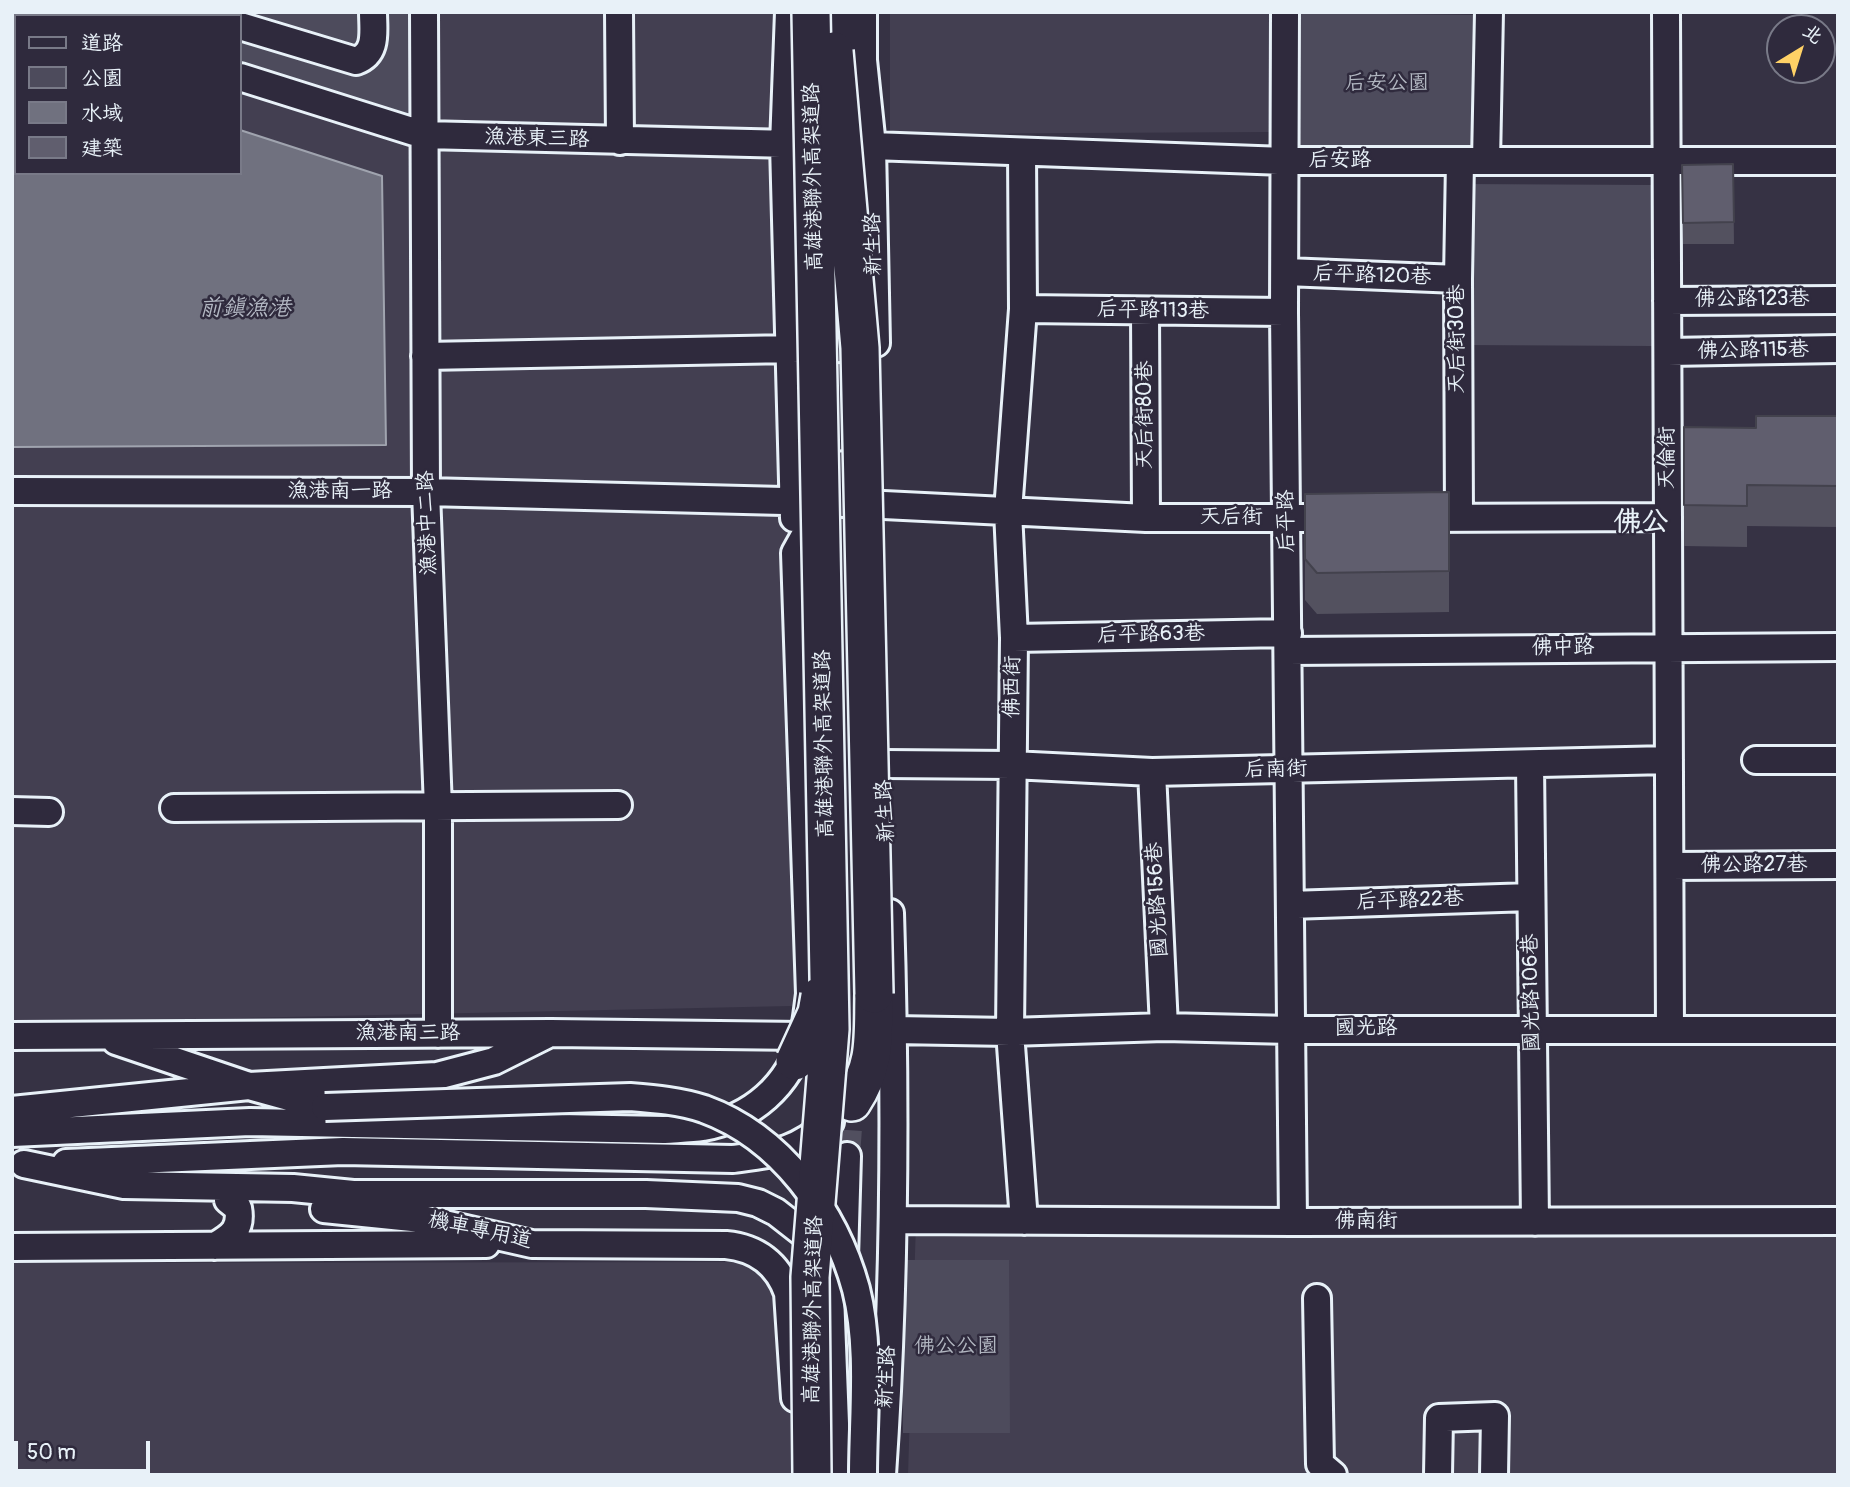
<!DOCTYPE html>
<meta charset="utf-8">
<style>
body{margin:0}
#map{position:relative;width:1850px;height:1487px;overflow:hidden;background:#363244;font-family:Pangolin,"LXGW WenKai TC",sans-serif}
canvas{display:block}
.frame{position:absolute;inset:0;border:14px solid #e8f1f8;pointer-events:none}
.legend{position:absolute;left:14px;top:14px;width:228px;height:161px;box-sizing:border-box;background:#2f2a3d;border:2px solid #797a88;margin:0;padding:9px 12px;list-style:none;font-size:21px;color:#e8f1f8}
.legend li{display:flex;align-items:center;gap:14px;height:35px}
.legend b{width:35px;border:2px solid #797a88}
.north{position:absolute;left:1766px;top:14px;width:70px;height:70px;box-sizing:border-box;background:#2f2a3d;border:2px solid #797a88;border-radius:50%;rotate:38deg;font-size:19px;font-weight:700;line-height:28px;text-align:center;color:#e8f1f8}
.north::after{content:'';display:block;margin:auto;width:24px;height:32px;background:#ffd166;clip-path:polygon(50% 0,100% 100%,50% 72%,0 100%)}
.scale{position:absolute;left:14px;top:1441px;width:136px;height:32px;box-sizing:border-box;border:4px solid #e8f1f8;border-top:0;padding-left:9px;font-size:21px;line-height:24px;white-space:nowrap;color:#e8f1f8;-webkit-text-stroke:5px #2f2a3d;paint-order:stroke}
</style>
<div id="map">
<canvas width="1850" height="1487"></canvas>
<div class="frame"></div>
<ul class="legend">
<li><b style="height:9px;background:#2f2a3d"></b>道路</li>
<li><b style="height:19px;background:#4d4b5c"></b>公園</li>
<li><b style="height:19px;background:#70717f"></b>水域</li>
<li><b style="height:19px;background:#605e6e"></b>建築</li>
</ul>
<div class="north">北</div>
<div class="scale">50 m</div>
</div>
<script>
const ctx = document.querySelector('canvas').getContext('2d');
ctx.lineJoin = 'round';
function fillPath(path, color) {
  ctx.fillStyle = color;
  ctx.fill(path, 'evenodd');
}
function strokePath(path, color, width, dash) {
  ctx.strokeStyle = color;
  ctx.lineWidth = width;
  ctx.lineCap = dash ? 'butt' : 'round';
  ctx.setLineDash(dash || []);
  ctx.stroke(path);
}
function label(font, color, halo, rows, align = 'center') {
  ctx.font = font + ' Pangolin,"LXGW WenKai TC",sans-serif';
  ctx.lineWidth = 5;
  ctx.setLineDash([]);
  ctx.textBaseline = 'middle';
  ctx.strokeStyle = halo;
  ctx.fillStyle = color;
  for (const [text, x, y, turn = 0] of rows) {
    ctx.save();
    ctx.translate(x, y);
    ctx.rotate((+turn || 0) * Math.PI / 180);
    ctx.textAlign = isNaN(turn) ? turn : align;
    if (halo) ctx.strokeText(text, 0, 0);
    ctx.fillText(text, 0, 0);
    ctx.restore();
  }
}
const built = new Path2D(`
 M12,12H817L836,1005L12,1023V447L385,445L382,177L240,130V16H16V57L12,56Z
 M890,12H1270L1272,132L890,134Z
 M916,1222L1838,1227V1475H908Z
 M794,1262L799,1475H12V1263Z`);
const green = new Path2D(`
 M46,12H424V135L240,77V16H46Z
 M1301,13L1473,15L1472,155L1300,152Z
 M1462,184L1652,185L1653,346L1462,345Z
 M903,1260H1009L1010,1433H903Z`);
const water = new Path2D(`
 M12,56L16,57V173H240V130L382,176L386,445L12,447Z`);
const minorTunnel = new Path2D(`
 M847,1156L852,1086`);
const minor = new Path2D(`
 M46,12V16
 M195,12L206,16
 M424,12L426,492L438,808V1034
 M619,12L620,141
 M789,12L784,145L794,518
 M839,12L841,68
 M863,12V60L872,146L876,343
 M1285,12L1284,312L1293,1222
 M1666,12L1670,1029
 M240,26L356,61C378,53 373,31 373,12
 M240,77L424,135L872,146L1285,161H1838
 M1022,152L1023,309L1008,511L1014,638L1010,1032L1024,1221
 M1486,161L1489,12
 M1286,272L1458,279
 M1667,301L1838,300
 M1023,309L1284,312
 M1145,311L1146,518
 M1668,352L1838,349
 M425,356L844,348
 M12,491L426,492L823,502L1146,518H1341
 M1414,518L1668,517
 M1459,518L1458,279L1460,161
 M1014,638L1288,633
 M1288,651L1838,647
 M1756,760H1838
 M884,764L1012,765L1152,772L1669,760
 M1530,764L1535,1222
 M1152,772L1164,1027
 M174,808L618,805
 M12,811L49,812
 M1670,866L1838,865
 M1290,905L1531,897
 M894,1030L1010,1032L1164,1027L1291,1030H1838
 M12,1036L551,1033L803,1036
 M116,1041L249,1086L325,1107
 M12,1110L249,1086L437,1076L494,1061L546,1035
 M12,1133L250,1122L664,1130C677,1129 690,1129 703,1127C752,1118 789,1086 803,1037C807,1023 808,1008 810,994L795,553L844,465
 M66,1163L343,1151L733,1159C777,1153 795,1152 830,1122
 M24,1164L124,1185L293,1188L353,1194H646L738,1198L758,1203L776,1212L808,1237L821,1255L830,1294L837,1475
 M324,1209L422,1219L532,1244L726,1245C757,1248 778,1264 788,1293L795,1398
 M895,1220L1293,1222L1838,1221
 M215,1246C232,1236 242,1229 238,1208L228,1200
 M12,1247L486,1244
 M844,1259L847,1156
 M1317,1298L1320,1464L1333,1475
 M882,1475C895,1287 896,1100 890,913
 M1438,1475L1439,1418L1495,1416L1494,1475`);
const highway = new Path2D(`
 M852,1102C877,1064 873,1038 874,994`);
const minorBridge = new Path2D(`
 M325,1107L630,1097C655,1099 680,1101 704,1109C781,1137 835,1212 856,1289C871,1348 863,1415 863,1475`);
const highwayBridge = new Path2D(`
 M811,12L830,1029L810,1277L812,1475
 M834,51L860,348L874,994
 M795,1061L817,1013L820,996`);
const wall = new Path2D(`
 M1733,164L1734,244H1683L1682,165Z
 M1838,416V527L1747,526V547L1684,546V427L1756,428Z
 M1449,492V612L1317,614L1305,600V494Z`);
const building = new Path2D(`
 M1733,164L1734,222L1683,223L1682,165Z
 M1756,416H1838V486L1747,485V506L1684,505V427L1756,428Z
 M1449,492V571L1317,573L1305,559V494Z`);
const parkNames = [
 ["后安公園",1387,84],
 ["佛公公園",956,1347]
];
const streetNames = [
 ["漁港東三路",537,139,2],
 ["后安路",1340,161],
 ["高雄港聯外高架道路",814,177,-91],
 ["新生路",874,244,-91],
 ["后平路120巷",1372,276,2],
 ["佛公路123巷",1752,300],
 ["后平路113巷",1153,311,1],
 ["天后街30巷",1458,339,-90],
 ["佛公路115巷",1753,351,-1],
 ["天后街80巷",1146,415,-90],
 ["天倫街",1668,458,-90],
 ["漁港南一路",340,492],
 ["天后街",1231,518],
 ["后平路",1287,521,-91],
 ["漁港中二路",428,523,-92],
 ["后平路63巷",1151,635,-1],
 ["佛中路",1563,648,-1],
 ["佛西街",1013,687,-89],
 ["高雄港聯外高架道路",825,744,-91],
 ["后南街",1276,770,-1],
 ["新生路",886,811,-93],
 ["佛公路27巷",1754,866],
 ["國光路156巷",1158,900,-93],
 ["后平路22巷",1410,901,-2],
 ["國光路106巷",1532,993,-91],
 ["國光路",1366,1029],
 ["漁港南三路",408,1034],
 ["佛南街",1366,1222],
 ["機車專用道",480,1231,12],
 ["高雄港聯外高架道路",814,1310,-89],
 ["新生路",887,1377,-87]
];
const waterNames = [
 ["前鎮漁港",245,309]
];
const districtNames = [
 ["佛公",1641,523]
];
fillPath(built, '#433f51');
fillPath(green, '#4d4b5c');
fillPath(water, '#70717f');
strokePath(water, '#a0a4af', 2);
strokePath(minorTunnel, '#514f5f', 26, [26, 13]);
strokePath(minor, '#e8f1f8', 32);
strokePath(highway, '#e8f1f8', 42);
strokePath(minor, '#2f2a3d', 26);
strokePath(highway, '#2f2a3d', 37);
strokePath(minorBridge, '#e8f1f8', 32, []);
strokePath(highwayBridge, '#e8f1f8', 42, []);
strokePath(minorBridge, '#2f2a3d', 26);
strokePath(highwayBridge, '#2f2a3d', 37);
fillPath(wall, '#53515f');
fillPath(building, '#605e6e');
strokePath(building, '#43424d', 2);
label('21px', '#b2b7c1', '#2f2a3d', parkNames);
label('21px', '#e8f1f8', '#2f2a3d', streetNames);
label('italic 23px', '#b2b7c2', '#2f2a3d', waterNames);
label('bold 28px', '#e8f1f8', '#2f2a3d', districtNames);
</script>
